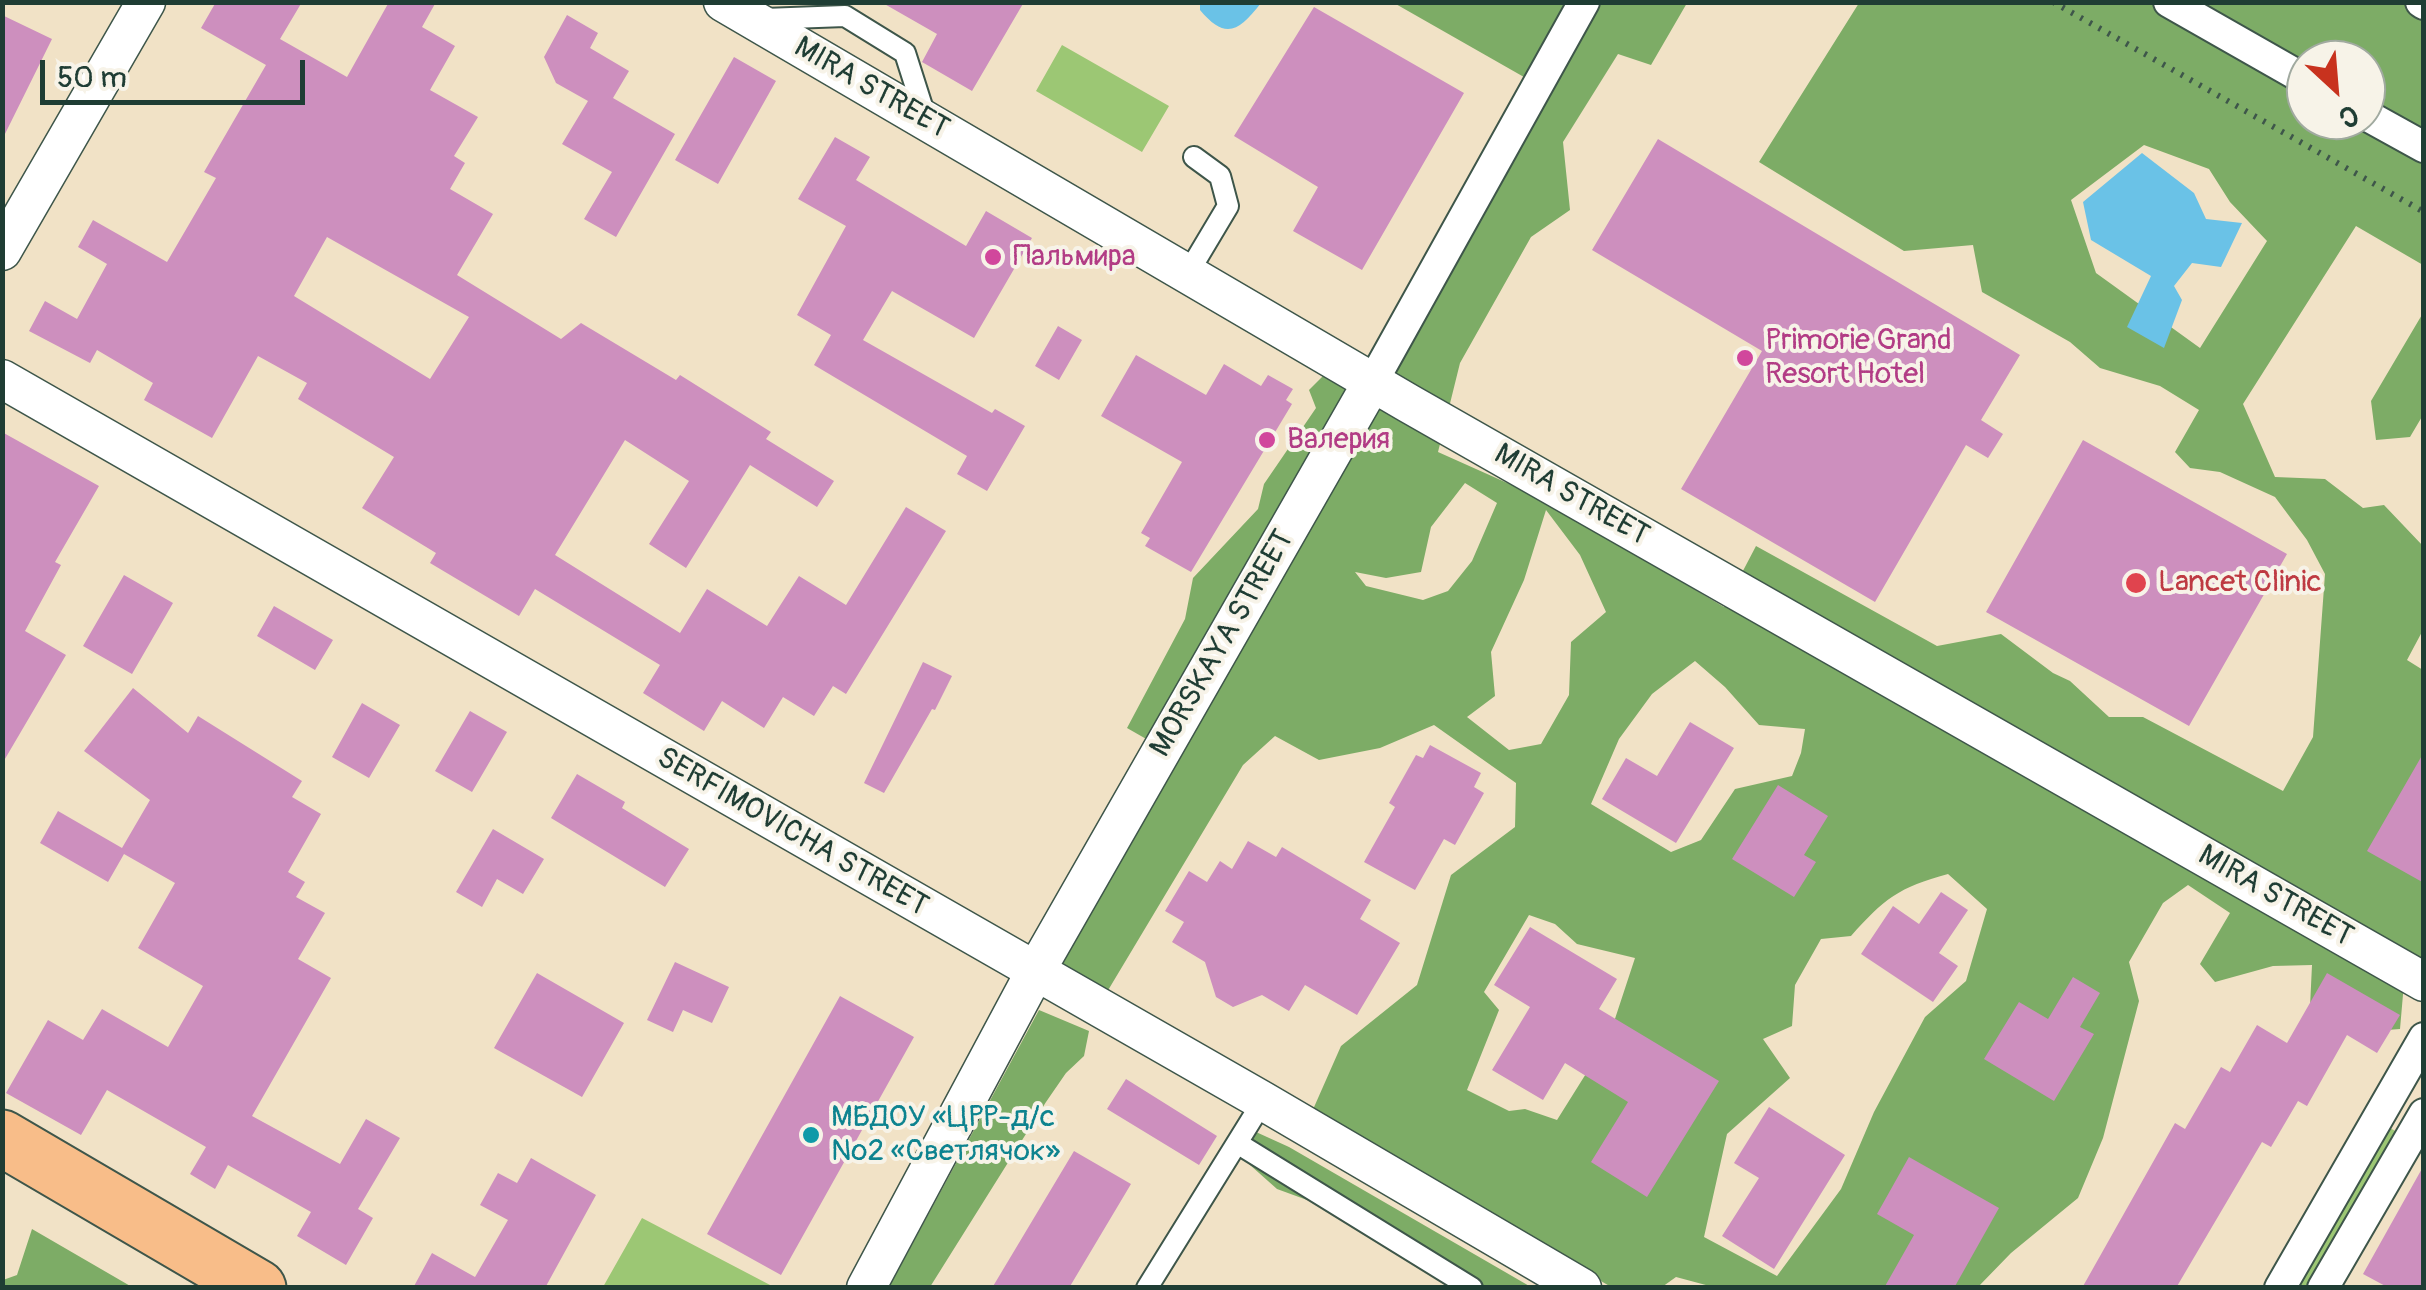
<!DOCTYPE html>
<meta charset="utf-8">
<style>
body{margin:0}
#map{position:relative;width:2426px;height:1290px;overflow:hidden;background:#f1e2c6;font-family:Pangolin,sans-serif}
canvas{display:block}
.frame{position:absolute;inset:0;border:5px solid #1f3d34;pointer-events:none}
.north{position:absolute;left:2286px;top:40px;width:100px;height:100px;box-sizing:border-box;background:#f7f3e8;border:2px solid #a1aaa0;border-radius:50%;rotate:154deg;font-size:28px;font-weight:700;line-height:40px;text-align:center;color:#1f3d34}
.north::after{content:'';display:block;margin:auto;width:35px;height:45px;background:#c8321e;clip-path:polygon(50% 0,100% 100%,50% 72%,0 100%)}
.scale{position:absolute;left:40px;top:60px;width:265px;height:45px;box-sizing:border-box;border:5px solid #1f3d34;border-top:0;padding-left:12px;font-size:30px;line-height:35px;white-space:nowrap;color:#1f3d34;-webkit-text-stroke:8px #f7f3e8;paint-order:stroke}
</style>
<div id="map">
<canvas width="2426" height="1290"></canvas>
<div class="frame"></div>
<div class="north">С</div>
<div class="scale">50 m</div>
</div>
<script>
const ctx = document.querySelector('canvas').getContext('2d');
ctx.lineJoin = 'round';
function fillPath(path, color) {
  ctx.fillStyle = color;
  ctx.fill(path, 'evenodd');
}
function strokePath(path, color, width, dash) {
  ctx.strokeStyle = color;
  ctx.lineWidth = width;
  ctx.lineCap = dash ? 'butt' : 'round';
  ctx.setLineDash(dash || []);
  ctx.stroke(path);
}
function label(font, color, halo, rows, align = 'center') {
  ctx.font = font + ' Pangolin,sans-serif';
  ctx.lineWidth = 8;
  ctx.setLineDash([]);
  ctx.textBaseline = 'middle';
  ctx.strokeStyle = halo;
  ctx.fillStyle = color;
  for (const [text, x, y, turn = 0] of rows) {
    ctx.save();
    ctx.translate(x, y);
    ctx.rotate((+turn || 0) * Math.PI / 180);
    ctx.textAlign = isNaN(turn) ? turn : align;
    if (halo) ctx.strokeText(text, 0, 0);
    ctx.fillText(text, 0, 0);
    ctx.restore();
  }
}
const green = new Path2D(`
 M1062,45L1169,106L1142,152L1036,91Z
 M2382,1123L2405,1137L2317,1287L2288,1288Z
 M642,1218L772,1286L603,1287Z`);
const forest = new Path2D(`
 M1394,3H1687L1651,65L1618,54L1563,142L1570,210L1531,237L1460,363L1438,452L1543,499L1724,607L1756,546L1937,646L2001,634L2053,673L2070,681L2109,717H2143L2283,791L2313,737L2325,574L2307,540L2275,497L2220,472L2190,468L2175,452L2199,410L2160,386L2100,368L2070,342L1982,292L1973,245L1904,251L1759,162L1859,3H2423V265L2356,226L2243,404L2275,477L2325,479L2363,508L2384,505L2423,546V630L2407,660L2423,670V976L2404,983L2400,1029L2347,1033L2310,1007L2312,965L2273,966L2215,982L2200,964L2230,913L2188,885L2163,903L2129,962L2139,1001L2103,1138L2078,1198L2011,1253L1978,1287L1717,1288L1676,1277L1662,1287L1613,1288L1311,1114L1341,1046L1417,985L1451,875L1515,827L1516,783L1434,725L1380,748L1319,760L1275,736L1243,765L1107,992L1056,969L1399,352L1552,93ZM2306,60H2366V120H2306ZM2144,145L2209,169L2230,202L2267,241L2200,348L2096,273L2071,200ZM1465,483L1497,503L1472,561L1448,591L1423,600L1366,586L1355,572L1386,578L1421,572L1431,527ZM1546,510L1580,555L1606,612L1571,642L1569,695L1541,744L1509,750L1467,717L1495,696L1491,652L1524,580ZM1695,661L1725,687L1759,725L1805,729L1801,753L1792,776L1735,789L1701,840L1671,852L1591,804L1619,739L1652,694ZM1948,874L1987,909L1966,981L1925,1017L1874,1112L1841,1189L1777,1276L1704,1237L1727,1134L1790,1078L1763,1039L1792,1026L1795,985L1821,939L1851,936C1884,899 1899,887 1948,874ZM1529,915L1555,924L1577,944L1635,958L1609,1037L1557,1120L1525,1109L1509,1111L1467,1090L1499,1010L1484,992Z
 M2423,313V415L2410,437L2376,440L2371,401Z
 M1329,370L1357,386L1155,744L1127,728L1185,619L1193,578L1258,509L1264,484L1316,408L1309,390Z
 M1039,1010L1089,1031L1084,1056L1066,1073L1046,1102L930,1287H889Z
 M1245,1127L1289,1147L1531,1287H1479L1329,1208L1277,1189L1232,1149Z
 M32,1229L132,1287H3V1280L17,1275Z`);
const water = new Path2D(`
 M1200,3V2L1261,3C1239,31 1226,41 1200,10Z
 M2142,153L2194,193L2206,219L2242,223L2221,267L2192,263L2174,286L2182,300L2164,348L2127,327L2151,276L2091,240L2083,202Z`);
const building = new Path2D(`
 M216,2H302L280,39L347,77L389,2H436L422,27L455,46L430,90L478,117L454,156L465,163L450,189L493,214L457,275L561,339L581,323L676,380L680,375L771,432L766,439L834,481L817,507L750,465L686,568L649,544L689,481L625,440L555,555L680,633L707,589L767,626L799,576L846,605L906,507L946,531L846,694L833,686L814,716L783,697L764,728L722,701L704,731L643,693L660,665L535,589L519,616L430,563L436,553L362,508L394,457L298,399L307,383L258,356L212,438L144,400L153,383L97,350L90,363L29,331L45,301L77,319L107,264L78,247L93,220L167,262L216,178L204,172L266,65L201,28ZM327,237L469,317L430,379L294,296Z
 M881,2H1024L972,91L922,62L937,34Z
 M1314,7L1464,93L1362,270L1293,231L1318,187L1234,136Z
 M2,15L52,39L2,140Z
 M567,15L598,33L590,48L629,71L613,98L675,134L616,237L584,219L612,172L562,144L588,101L556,83L544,57Z
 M734,57L776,81L718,184L675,160Z
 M835,137L870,157L856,180L966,246L986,211L1032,238L974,338L892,291L863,340L992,413L995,409L1025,426L987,491L957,474L967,456L814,365L831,335L797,315L846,226L798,199Z
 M1658,139L2020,355L1981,420L2003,434L1988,458L1966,445L1875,602L1681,489L1762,351L1592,250Z
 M1058,326L1082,340L1059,380L1035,366Z
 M1136,355L1206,395L1224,364L1261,386L1268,375L1293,389L1286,400L1292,404L1191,572L1145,546L1150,538L1141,533L1182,462L1101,416Z
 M2,432L99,486L55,562L61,565L25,631L66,655L2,764Z
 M2083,440L2287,554L2189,726L1986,612Z
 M124,575L173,603L132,674L83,646Z
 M274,606L333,640L315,670L257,636Z
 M923,662L952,676L935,710L932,709L884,793L864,783Z
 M133,688L188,733L198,716L302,781L292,797L321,814L288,872L305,882L296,897L325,913L298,959L331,978L252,1116L340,1164L366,1119L400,1138L358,1209L373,1218L346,1265L297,1236L311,1212L228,1165L215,1189L190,1174L206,1147L107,1090L81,1135L6,1093L48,1020L83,1040L102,1009L168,1047L203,986L138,948L175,883L124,854L108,882L40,843L58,811L122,848L150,800L84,751Z
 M362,703L400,725L369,778L332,757Z
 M470,711L507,732L472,792L435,771Z
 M1690,722L1734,748L1676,843L1602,799L1626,758L1657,776Z
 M1430,745L1481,773L1474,787L1484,793L1455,845L1444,839L1415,890L1364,862L1395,807L1389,803L1416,755L1423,758Z
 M2424,752V883L2367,851Z
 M577,774L625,802L622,808L689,849L665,887L551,818Z
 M1778,785L1828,816L1804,855L1816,862L1794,897L1732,859Z
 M493,829L544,859L523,894L497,879L482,907L456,892Z
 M1248,841L1276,857L1282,847L1371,900L1360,919L1400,943L1357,1015L1305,985L1289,1011L1262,995L1233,1007L1216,997L1205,962L1172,942L1184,922L1165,911L1189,871L1207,882L1220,861L1232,869Z
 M1941,892L1968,910L1939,953L1958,966L1933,1002L1861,954L1893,906L1919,924Z
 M1530,927L1617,979L1599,1009L1719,1081L1647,1197L1591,1162L1628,1102L1565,1063L1543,1100L1492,1070L1530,1007L1494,985Z
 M675,962L729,987L712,1023L683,1010L673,1032L647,1020Z
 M537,973L624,1023L582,1097L494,1048Z
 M2327,973L2400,1015L2377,1053L2347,1035L2307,1106L2298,1101L2271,1147L2262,1142L2176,1288H2082L2175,1123L2185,1129L2221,1067L2230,1072L2257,1025L2287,1043Z
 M2073,977L2100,993L2080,1027L2094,1034L2054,1101L1984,1059L2019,1002L2048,1019Z
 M840,996L914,1037L781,1275L707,1234Z
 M1126,1079L1217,1136L1199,1165L1107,1109Z
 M1769,1107L1845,1155L1774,1269L1722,1236L1759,1178L1734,1163Z
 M1074,1151L1131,1184L1069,1288H992Z
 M1909,1157L1999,1208L1954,1288H1884L1914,1235L1877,1214Z
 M531,1158L596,1195L545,1288H413L432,1253L475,1277L508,1220L480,1205L498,1173L517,1183Z
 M2424,1165V1288H2389L2363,1274Z`);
const path = new Path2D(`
 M2053,2L2424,212`);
const service = new Path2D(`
 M764,19L845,16L905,53L926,119
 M1188,273L1228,206L1220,176L1194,157
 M1237,1143L1472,1288
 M1147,1288L1263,1101`);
const pedestrian = new Path2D(`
 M2169,2L2306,80
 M2421,2L2424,4
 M2366,115L2424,147
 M1373,381L1584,2
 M2280,1288L2424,1038
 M2323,1288L2424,1114`);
const minor = new Path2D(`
 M723,2L1408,403L2424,982
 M2,251L146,2
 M2,379L1263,1101L1582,1288
 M866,1288L1035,972L1373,381`);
const primary = new Path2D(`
 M2,1138L258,1288`);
const markers = [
 [993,257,10,"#d1479c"],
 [1745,358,10,"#d1479c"],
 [1267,440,10,"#d1479c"],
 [2136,583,12,"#e0444e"],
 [811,1135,10,"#0f9aa8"]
];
const streetNames = [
 ["MIRA STREET",871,89,30],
 ["MIRA STREET",1571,496,30],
 ["MORSKAYA STREET",1223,644,-60],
 ["SERFIMOVICHA STREET",792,833,30],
 ["MIRA STREET",2275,897,30]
];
const hotelNames = [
 ["Пальмира",1013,257],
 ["Primorie Grand",1765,341],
 ["Resort Hotel",1765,375],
 ["Валерия",1287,440]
];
const healthNames = [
 ["Lancet Clinic",2158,583]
];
const cultureNames = [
 ["МБДОУ «ЦРР-д/с",831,1118],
 ["№2 «Светлячок»",831,1152]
];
fillPath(green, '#9cc774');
fillPath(forest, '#7dac66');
fillPath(water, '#6ac2e7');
fillPath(building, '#cd8fbe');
strokePath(service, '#3e564a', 24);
strokePath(pedestrian, '#3e564a', 34);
strokePath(minor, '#3e564a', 41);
strokePath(primary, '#3e564a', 59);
strokePath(path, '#3e564a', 6, [2.5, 8]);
strokePath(service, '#fff', 20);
strokePath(pedestrian, '#fff', 30);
strokePath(minor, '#fff', 38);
strokePath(primary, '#f8bd89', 55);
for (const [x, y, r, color] of markers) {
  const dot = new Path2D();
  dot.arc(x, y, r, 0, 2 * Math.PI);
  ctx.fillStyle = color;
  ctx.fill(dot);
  strokePath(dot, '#f7f3e8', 4);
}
label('30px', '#1f3d34', '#f7f3e8', streetNames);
label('30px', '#b23c85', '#f7f3e8', hotelNames, 'left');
label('30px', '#be3a42', '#f7f3e8', healthNames, 'left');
label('30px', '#0d838f', '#f7f3e8', cultureNames, 'left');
</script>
